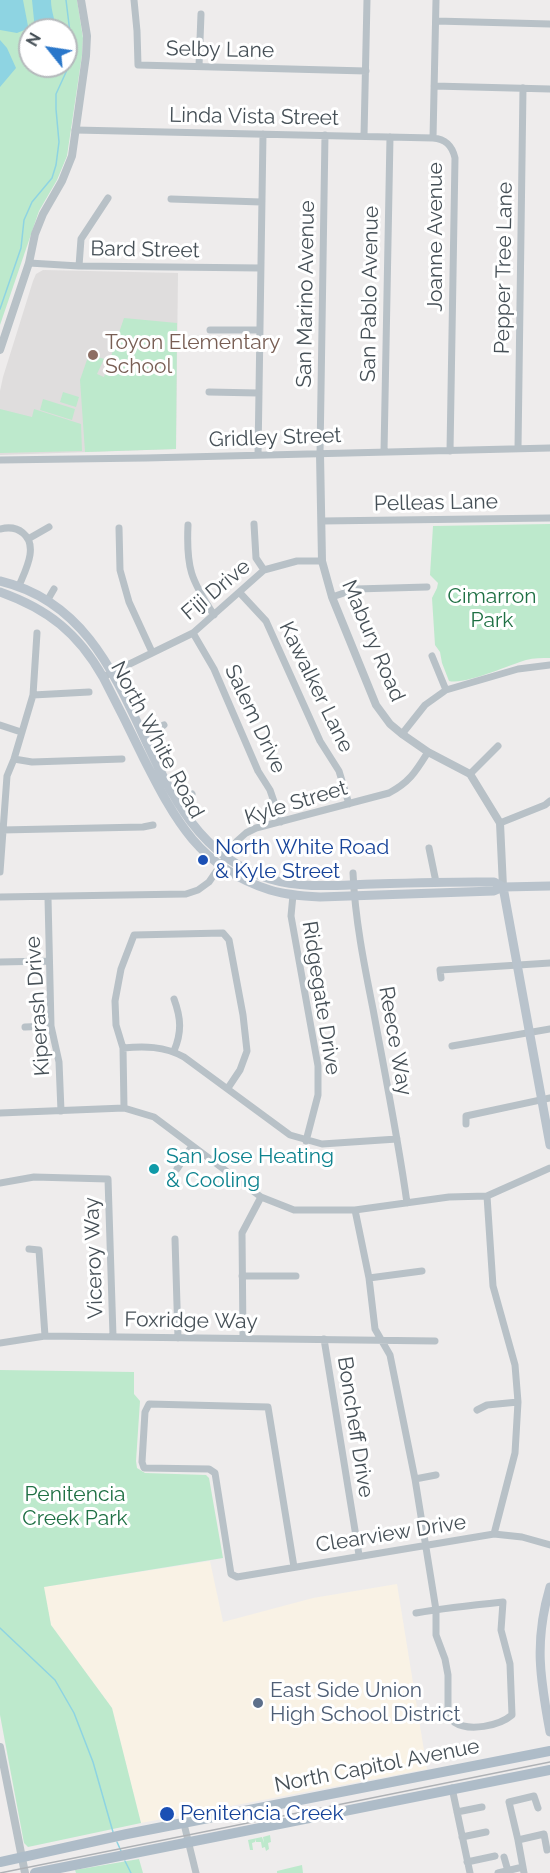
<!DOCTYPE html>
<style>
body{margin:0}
#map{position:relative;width:550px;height:1873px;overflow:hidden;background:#eeecec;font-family:Raleway,sans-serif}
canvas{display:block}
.north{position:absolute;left:18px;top:18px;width:60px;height:60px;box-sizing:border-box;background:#fff;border:2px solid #b5b9bc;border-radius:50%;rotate:300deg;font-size:16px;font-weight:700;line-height:24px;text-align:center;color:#465057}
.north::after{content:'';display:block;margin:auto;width:21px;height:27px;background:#2a77ca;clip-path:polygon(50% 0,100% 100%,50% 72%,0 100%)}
</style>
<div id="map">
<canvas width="550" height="1873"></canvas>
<div class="north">N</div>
</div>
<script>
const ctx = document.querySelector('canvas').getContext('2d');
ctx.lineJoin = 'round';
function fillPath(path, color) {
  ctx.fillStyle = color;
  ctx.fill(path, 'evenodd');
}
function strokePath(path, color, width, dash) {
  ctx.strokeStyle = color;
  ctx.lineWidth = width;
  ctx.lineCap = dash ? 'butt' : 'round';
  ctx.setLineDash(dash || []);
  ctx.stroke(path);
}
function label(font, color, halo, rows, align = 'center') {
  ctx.font = font + ' Raleway,sans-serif';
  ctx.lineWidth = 6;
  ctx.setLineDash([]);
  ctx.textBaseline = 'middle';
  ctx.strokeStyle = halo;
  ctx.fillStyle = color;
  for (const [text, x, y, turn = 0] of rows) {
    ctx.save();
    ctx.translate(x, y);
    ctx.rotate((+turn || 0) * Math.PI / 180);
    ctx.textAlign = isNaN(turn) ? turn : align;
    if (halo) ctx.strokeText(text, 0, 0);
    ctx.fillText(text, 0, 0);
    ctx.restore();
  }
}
const commercial = new Path2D(`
 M210,1561L223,1622L313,1598L397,1584L427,1769L141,1823L112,1708L51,1625L43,1587Z`);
const education = new Path2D(`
 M43,270L178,273L176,449L0,455V391L3,377L33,281L36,274Z`);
const green = new Path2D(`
 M0,0H77L83,38L82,55L67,156L57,180L39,211L0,325ZM30,30H66V66H30Z
 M124,318L177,323L176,449L85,452L80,380L89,354L104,359L97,374L104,377Z
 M63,392L79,397L76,407L60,402Z
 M43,399L75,409L72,420L40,410Z
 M0,409L32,417L34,409L81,424L82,451L0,453Z
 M550,524V658C542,658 534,658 526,660C509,665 465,685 449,681L442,663L440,652L435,645L432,598L437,588L438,583L430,575L433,526Z
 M0,1370L134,1372V1394L140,1401L136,1461L137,1468L145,1473L206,1475L209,1478L223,1558L44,1587L51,1625L112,1708L141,1823L28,1847L24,1843L0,1715Z
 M270,1835L271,1842L268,1843L269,1849L266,1851L265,1847L262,1848L261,1842H256L255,1839V1842L252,1843L253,1850H250L248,1840L262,1837L264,1843L263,1837Z
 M139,1859L143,1873H76L75,1870Z
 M302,1865L303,1873H277V1871Z`);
const water = new Path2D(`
 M0,0H23L28,26L27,29L17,33L0,30Z
 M32,0H51C51,11 55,19 56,30H35Z
 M0,40L7,48L16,68L0,87Z`);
const stream = new Path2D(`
 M0,309L21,248L24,220L32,202L52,178L56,165L59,142L56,109V94L67,70L72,49L66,0
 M0,1628L55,1680L74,1713L93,1762L113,1832
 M117,1842L121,1851
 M125,1861L131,1873`);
const minor = new Path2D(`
 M134,0L137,31L138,65L366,71
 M436,0L433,138C445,139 452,145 455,158L450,451
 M436,21L550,24
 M199,66L201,14
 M434,86L550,89
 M75,130L433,138
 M364,136L367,0
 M171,199L261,202
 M29,263L79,266L260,268
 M79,266L81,239L108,198
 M210,330H258
 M209,392L258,393
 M518,448L523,88
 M384,452L390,137
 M320,454L325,135
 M258,455L263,134
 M0,460L146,458L550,448
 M322,521L550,518
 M254,524L256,558L264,570
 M188,525C186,568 191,580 214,615
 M119,528L120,570L129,602L152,652
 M0,529C8,527 16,527 23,533C39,546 25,571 19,586
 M28,539L49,527
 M240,593L266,621L320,741L339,771L349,804
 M332,597L356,589L427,587
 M47,601L54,589
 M193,633L214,669L258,771L270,790L281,822
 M432,656L446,690
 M107,675L193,633L264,570L297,561H322
 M33,695L89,692
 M0,725L21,732
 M402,734L425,705L446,690L518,669L550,665
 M144,735L164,725
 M14,759L32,762L122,759
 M470,774L498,746
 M177,802L192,794
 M500,823L545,805L550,801
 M2,830L143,827L153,825
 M429,848L436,882
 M0,872L7,776L14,759L33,695L37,633
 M353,873C355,919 364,964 373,1009C385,1074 398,1138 407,1203
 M293,895L291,916L318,1066V1095L306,1141
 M0,897L186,894L198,890L209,882L237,841L246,833L256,828L389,793C410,782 416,771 428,752
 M48,898L51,1026L59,1062L61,1111
 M0,962L48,961
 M441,978L440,970L550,963
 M25,1027L51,1026
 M452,1046L550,1029
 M123,1048C144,1046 164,1046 184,1057L290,1135L322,1144L397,1139
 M174,1051C182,1032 181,1018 174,999
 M124,1108L123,1048L116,1025L115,1001L121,969L134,935L223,933L229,940L243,1015L247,1051L240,1070L228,1088
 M0,1113L124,1108L154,1117L261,1197L294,1210H355L449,1197L487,1196L550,1168
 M466,1124V1116L550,1098
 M177,1169L192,1146
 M0,1183L34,1177L108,1179L113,1336
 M487,1196L493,1286L515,1365L518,1402L515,1453L494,1534
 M355,1210L369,1278L375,1329L390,1355L415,1479L436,1610V1635L445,1659L448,1675V1712L454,1722C469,1732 499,1726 512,1715L510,1664L501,1630L503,1602C473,1605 445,1608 416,1613
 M175,1239L178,1338
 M29,1249L39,1250L45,1336
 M242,1276H296
 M369,1278L422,1271
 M243,1338L242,1233L261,1197
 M324,1339L359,1555
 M0,1343L45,1336L435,1341
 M477,1410L487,1405L518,1402
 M415,1479L436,1475
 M294,1567L268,1407L149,1404L145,1412L142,1462L144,1468L209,1469L215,1473L231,1574L237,1577L494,1534L522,1537L550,1545
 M452,1788L470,1873
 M457,1812L482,1807
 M184,1824L196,1873
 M462,1837L486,1832
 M518,1840L544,1834L547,1850
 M504,1857L508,1871
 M467,1862L495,1856
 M498,1873L523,1867
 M524,1873L518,1840L509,1802L534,1796L538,1808`);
const tertiary = new Path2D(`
 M0,350L29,263L35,234L43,214L62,181L72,156L86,56L87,36L81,0
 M320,454L322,561L332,597L376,705L390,724L402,734L428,752L470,774L500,823L503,887
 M0,1747L25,1873`);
const secondary = new Path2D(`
 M0,581C156,618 126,835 270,879C303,889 338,885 373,884C408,883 443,882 477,882H494L503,887
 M0,592C48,609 78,633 103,677C117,704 131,732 144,759C175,820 200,868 270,890C286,895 303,896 320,897L494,891L503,887L550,886
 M503,887L550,1145
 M550,1587C534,1641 540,1678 550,1732`);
const primary = new Path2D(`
 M0,1862L127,1834L550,1751
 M35,1873L550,1770`);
const tram = new Path2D(`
 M0,1873L550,1762`);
const markers = [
 [93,355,6,"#8d6e63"],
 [203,860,6,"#1a4fb4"],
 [154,1169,6,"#0f9aa8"],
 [258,1703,6,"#5c6f8a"],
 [167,1814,8,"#1a4fb4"]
];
const streetNames = [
 ["Selby Lane",220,50,1],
 ["Linda Vista Street",254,117,1],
 ["Joanne Avenue",436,237,-90],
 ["Bard Street",145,250,1],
 ["Pepper Tree Lane",504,268,-89],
 ["San Marino Avenue",306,294,-89],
 ["San Pablo Avenue",370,294,-89],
 ["Gridley Street",275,438,-2],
 ["Pelleas Lane",436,503,-1],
 ["Fiji Drive",216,590,-40],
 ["Mabury Road",373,641,67],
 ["Kawalker Lane",316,687,64],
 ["Salem Drive",255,719,65],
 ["North White Road",157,740,62],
 ["Kyle Street",296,803,-17],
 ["Ridgegate Drive",321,998,81],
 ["Kiperash Drive",38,1006,-94],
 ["Reece Way",395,1041,80],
 ["Viceroy Way",94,1258,-92],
 ["Foxridge Way",191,1321,1],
 ["Boncheff Drive",355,1427,81],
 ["Clearview Drive",391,1534,-9],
 ["North Capitol Avenue",377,1766,-11]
];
const educationNames = [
 ["Toyon Elementary",105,343],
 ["School",105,367]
];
const parkNames = [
 ["Cimarron",492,597],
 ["Park",492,621],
 ["Penitencia",75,1495],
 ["Creek Park",75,1519]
];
const transitNames = [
 ["North White Road",215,848],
 ["& Kyle Street",215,872],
 ["Penitencia Creek",180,1814]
];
const cultureNames = [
 ["San Jose Heating",166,1157],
 ["& Cooling",166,1181]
];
const serviceNames = [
 ["East Side Union",270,1691],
 ["High School District",270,1715]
];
fillPath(commercial, '#f9f2e5');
fillPath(education, '#dfdddd');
fillPath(green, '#bde9cc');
fillPath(water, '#8ed4e2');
strokePath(stream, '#8ed4e2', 1.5);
strokePath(minor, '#b8c1c7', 7);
strokePath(tertiary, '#b8c1c7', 8);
strokePath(secondary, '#b9c3cc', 9);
strokePath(primary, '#aebcc8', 10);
strokePath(tram, '#aeb1b5', 1.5);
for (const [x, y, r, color] of markers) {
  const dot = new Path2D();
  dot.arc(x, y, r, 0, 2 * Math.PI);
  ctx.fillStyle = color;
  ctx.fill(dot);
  strokePath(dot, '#fff', 2);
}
label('21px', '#465057', '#fff', streetNames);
label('21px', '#785e54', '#fff', educationNames, 'left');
label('21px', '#1f7044', '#fff', parkNames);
label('21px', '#164399', '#fff', transitNames, 'left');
label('21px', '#0d838f', '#fff', cultureNames, 'left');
label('21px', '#4e5e75', '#fff', serviceNames, 'left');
</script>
